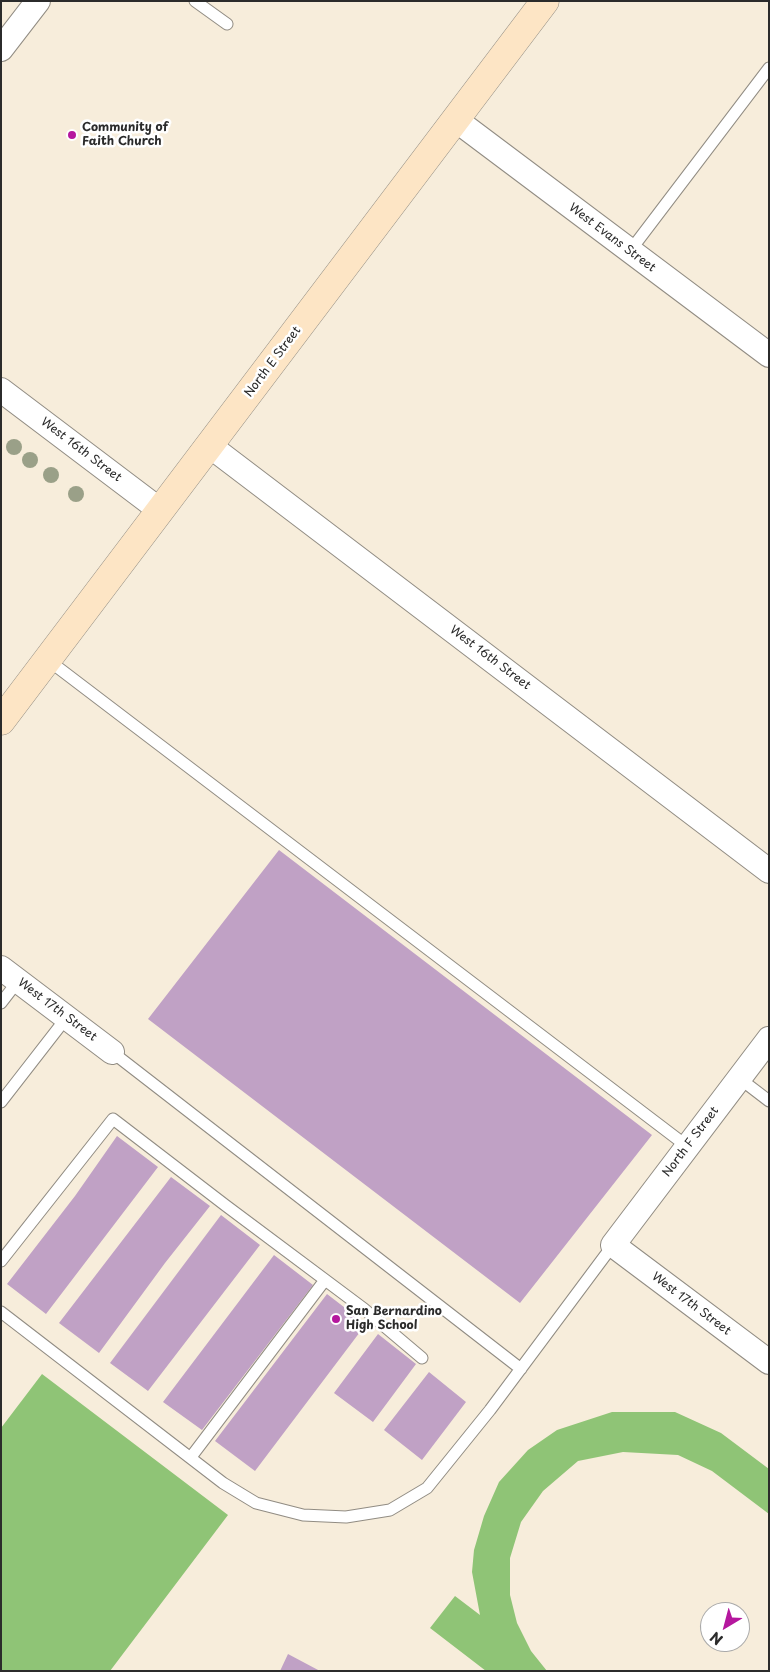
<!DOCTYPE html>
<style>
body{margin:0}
#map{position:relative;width:770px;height:1672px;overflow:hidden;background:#f7eddb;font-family:"Playpen Sans",sans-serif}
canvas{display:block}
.frame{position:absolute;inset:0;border:2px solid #2b2b2b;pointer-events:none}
.north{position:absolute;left:700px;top:1602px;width:50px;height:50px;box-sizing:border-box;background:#fff;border:1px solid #aaa;border-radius:50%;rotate:217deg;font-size:14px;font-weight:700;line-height:20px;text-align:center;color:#2b2b2b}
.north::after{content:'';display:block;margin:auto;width:18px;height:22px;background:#b5179e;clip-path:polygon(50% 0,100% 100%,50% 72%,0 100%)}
</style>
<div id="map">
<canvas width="770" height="1672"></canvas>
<div class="frame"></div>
<div class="north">N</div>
</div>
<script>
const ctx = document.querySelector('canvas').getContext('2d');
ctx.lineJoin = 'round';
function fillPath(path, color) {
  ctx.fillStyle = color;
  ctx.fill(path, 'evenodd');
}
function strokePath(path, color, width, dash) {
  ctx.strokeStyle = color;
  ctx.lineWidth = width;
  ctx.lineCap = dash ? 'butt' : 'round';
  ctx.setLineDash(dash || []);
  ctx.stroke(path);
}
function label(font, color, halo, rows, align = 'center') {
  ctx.font = font + ' "Playpen Sans",sans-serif';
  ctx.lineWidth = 5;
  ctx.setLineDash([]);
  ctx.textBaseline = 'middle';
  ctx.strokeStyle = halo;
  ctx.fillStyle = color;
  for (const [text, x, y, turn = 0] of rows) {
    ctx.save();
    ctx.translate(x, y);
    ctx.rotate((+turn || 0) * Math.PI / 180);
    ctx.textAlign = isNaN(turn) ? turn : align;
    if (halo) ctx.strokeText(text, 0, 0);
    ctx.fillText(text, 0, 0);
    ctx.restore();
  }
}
const green = new Path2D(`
 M42,1374L228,1515L110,1671H1V1428Z
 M612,1412H675L721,1433L769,1469V1514L712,1471L678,1455L623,1452L578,1461L543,1491L521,1522L510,1558V1595L517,1623L531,1651L547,1671H486L430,1628L455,1596L480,1615L472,1572L474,1550L484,1516L499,1482L528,1450L557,1430Z`);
const building = new Path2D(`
 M279,850L652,1135L520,1303L148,1019Z
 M117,1136L158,1167L46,1314L7,1284L75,1196Z
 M171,1177L210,1206L165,1263L99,1353L59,1323Z
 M221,1215L260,1245L148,1391L110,1363Z
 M274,1255L313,1285L202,1430L163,1402Z
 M327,1294L366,1324L255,1471L215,1441Z
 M378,1334L416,1364L373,1422L334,1393Z
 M429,1372L466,1402L422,1460L384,1430Z
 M288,1654L320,1671H280Z`);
const service = new Path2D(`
 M195,1L227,24
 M630,251L769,68
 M48,660L688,1147
 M1,1003L18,981
 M112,1052L521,1369
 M739,1078L769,1101
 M1,1102L67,1017
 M1,1261L113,1119L225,1205L364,1309L422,1358
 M1,1312L223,1483L256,1503L303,1515L346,1517L390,1510L427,1488L490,1410L613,1245
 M191,1457L325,1280`);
const minor = new Path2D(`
 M1,49L38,1
 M456,120L769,355
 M1,390L161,511
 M210,446L769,871
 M1,968L112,1052
 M769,1039L613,1245L769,1362`);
const secondary = new Path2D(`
 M1,721L545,1`);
const trees = [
 [14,447],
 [30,460],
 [51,475],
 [76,494]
];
const markers = [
 [72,135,5,"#b5179e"],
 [336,1319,5,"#b5179e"]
];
const poiNames = [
 ["Community of",82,128],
 ["Faith Church",82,142],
 ["San Bernardino",346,1312],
 ["High School",346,1326]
];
const streetNames = [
 ["West Evans Street",612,238,37],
 ["North E Street",273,362,-53],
 ["West 16th Street",81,450,37],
 ["West 16th Street",490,658,37],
 ["West 17th Street",57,1010,37],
 ["North F Street",691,1142,-53],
 ["West 17th Street",691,1304,37]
];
fillPath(green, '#8fc476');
fillPath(building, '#c0a1c5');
strokePath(service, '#918c83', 13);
strokePath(minor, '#918c83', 26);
strokePath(secondary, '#918c83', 29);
strokePath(service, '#fff', 11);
strokePath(minor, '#fff', 24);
strokePath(secondary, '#fde5c5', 28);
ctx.fillStyle = '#9aa088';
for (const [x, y] of trees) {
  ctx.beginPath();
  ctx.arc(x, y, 8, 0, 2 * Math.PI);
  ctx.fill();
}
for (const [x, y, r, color] of markers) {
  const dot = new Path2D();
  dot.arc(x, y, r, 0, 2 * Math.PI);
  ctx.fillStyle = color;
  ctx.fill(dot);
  strokePath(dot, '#fff', 2);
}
label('bold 12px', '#2b2b2b', '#fff', poiNames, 'left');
label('12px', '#2b2b2b', '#fff', streetNames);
</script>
